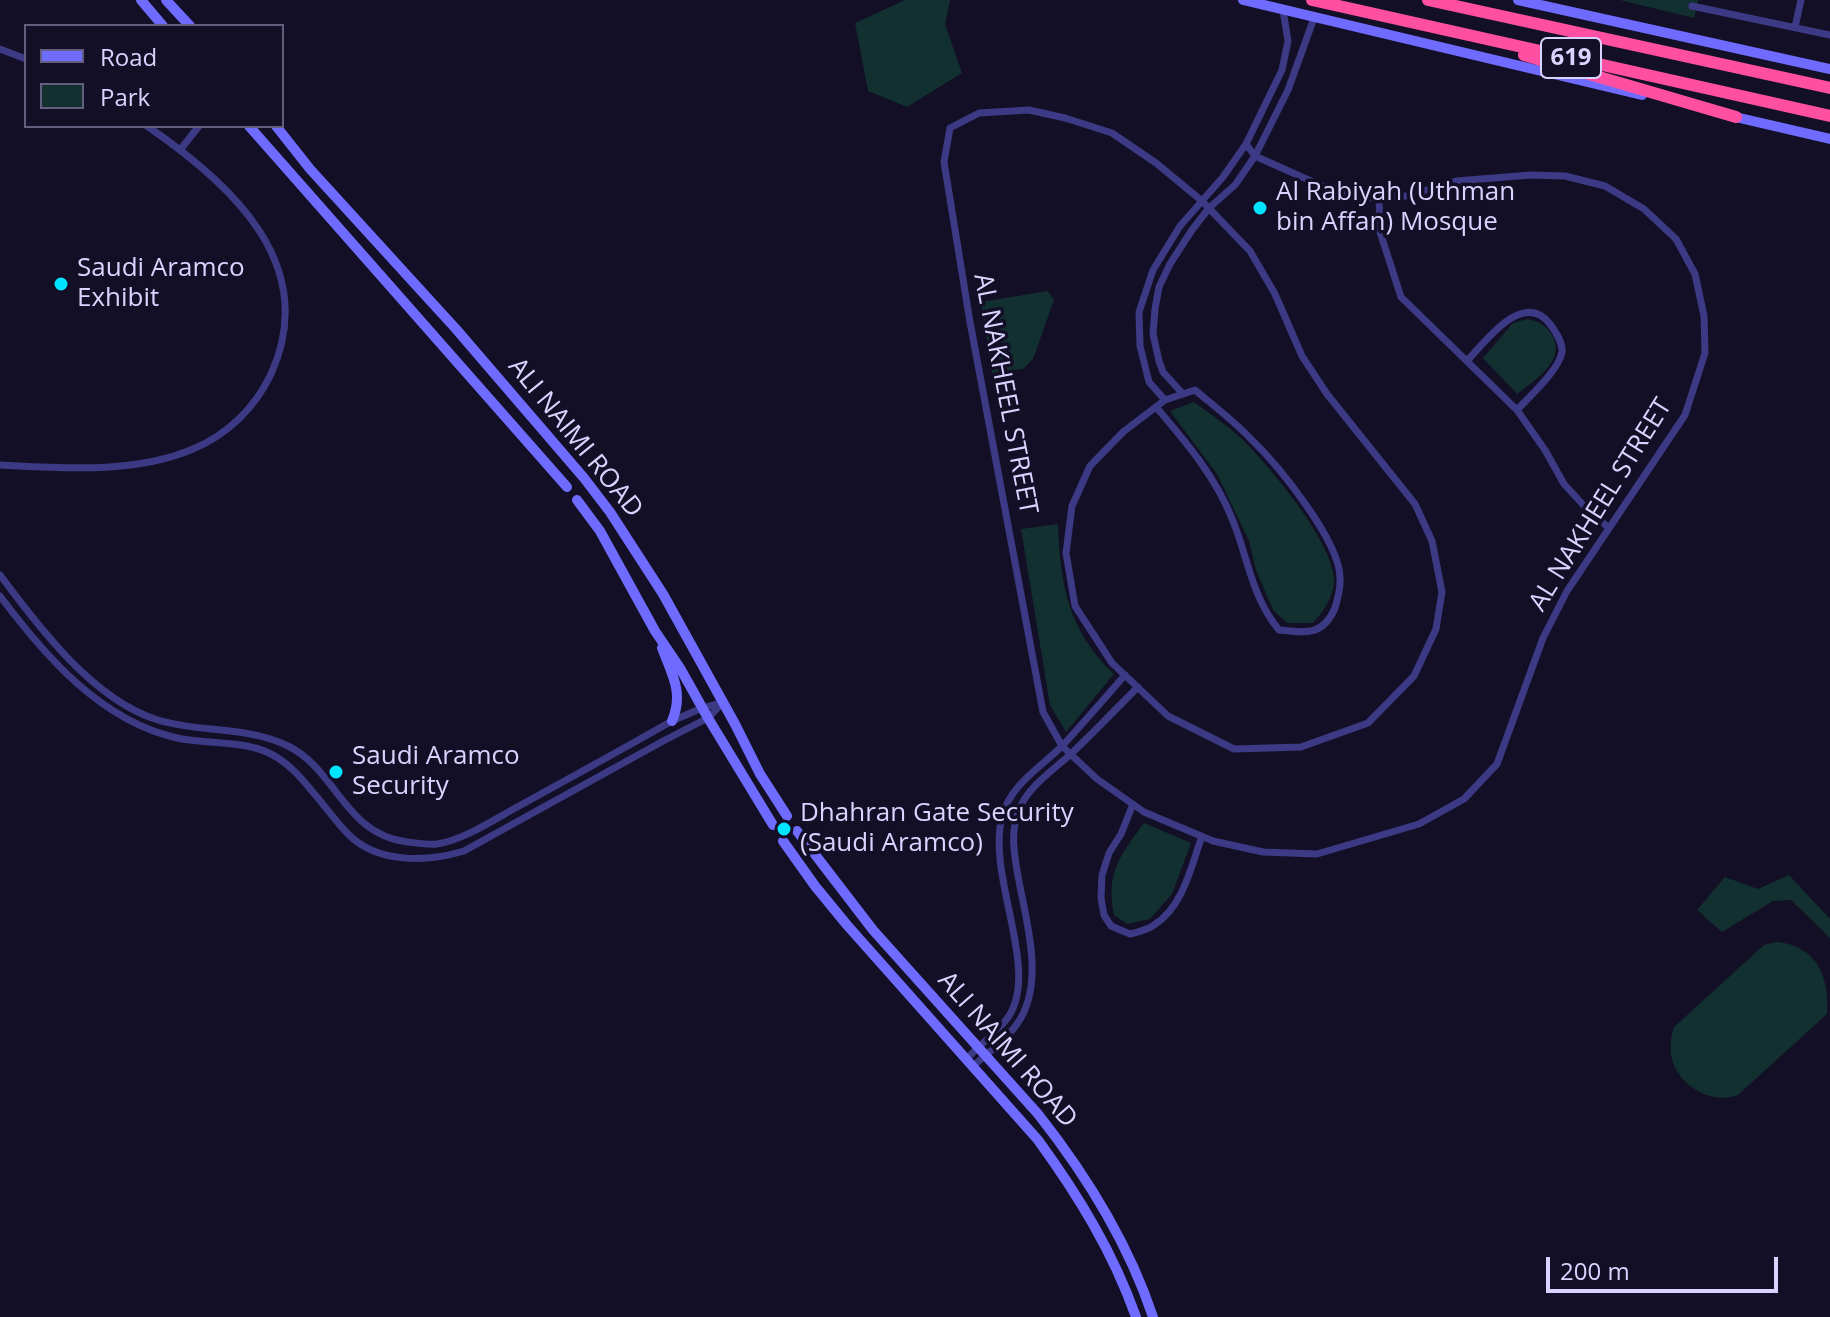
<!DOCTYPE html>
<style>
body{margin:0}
#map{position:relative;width:1830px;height:1317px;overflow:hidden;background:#130f26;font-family:"Open Sans",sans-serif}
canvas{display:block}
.legend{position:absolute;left:24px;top:24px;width:260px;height:104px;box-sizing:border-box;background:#130f26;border:2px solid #625e7d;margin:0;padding:10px 14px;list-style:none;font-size:24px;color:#d9d4ff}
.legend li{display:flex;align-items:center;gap:16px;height:40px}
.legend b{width:40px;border:2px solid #625e7d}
.scale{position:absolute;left:1546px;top:1257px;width:232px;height:36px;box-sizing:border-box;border:4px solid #d9d4ff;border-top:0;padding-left:10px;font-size:24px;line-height:28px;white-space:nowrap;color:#d9d4ff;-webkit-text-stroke:6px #130f26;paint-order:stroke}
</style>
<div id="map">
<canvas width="1830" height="1317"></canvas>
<ul class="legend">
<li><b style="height:10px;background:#6f6bff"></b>Road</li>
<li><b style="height:22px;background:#12302f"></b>Park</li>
</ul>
<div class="scale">200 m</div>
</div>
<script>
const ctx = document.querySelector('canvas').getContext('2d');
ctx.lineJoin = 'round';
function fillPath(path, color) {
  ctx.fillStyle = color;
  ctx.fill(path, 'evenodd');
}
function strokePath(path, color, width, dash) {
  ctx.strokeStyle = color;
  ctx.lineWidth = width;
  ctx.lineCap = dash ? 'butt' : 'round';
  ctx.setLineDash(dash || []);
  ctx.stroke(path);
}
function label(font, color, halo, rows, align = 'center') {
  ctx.font = font + ' "Open Sans",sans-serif';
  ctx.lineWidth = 7;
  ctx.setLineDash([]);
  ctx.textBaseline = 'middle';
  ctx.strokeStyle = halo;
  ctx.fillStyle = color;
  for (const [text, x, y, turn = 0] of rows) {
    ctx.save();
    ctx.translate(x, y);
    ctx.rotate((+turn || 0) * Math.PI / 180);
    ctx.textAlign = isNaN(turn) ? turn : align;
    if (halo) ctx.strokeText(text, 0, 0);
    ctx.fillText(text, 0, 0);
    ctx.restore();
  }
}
const green = new Path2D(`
 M905,0H950L945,24L962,73L907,107L868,91L855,23Z
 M1620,0H1698L1694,18Z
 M1048,291L1054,300L1033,359L1023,369L992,373L981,302Z
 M1527,319C1538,321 1546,325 1552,335C1567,360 1534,381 1517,394L1483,358L1513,323Z
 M1194,402C1210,414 1228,426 1243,440C1270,467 1333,542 1334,579C1335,595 1323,612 1313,623H1287L1273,610L1256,570L1249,541L1217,474L1170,411Z
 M1058,524C1060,584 1068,631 1114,674L1066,732L1050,705L1021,529Z
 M1144,823L1191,843L1172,894L1150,919L1127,924L1114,915C1106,872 1119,857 1144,823Z
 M1789,875L1830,919V938L1791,900L1773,901L1722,932L1697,910L1725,877L1758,889Z
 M1776,942C1815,945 1830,975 1827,1014L1738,1095C1711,1105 1679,1086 1672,1059C1669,1048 1671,1037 1674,1027L1764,945Z`);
const minor = new Path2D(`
 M1692,6L1830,35
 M1795,27L1801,0
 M0,49L26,59
 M180,150L199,126
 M1379,198L1380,232L1401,297L1517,410L1545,450L1564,484L1587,509L1609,528
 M1467,361C1485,342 1523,289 1550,324C1555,331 1563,342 1562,352C1559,370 1530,396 1517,410
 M1183,394L1163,372L1159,361L1153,334L1155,309L1159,287L1170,264L1192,230L1209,208L1235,185L1255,156L1288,90L1314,18
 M1165,400L1149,382L1140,346L1139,312L1153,270L1180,226L1223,177L1246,144L1282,70L1288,41L1283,10
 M1156,407C1186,442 1216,477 1233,521C1248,558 1252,598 1279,630C1306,633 1323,636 1335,608C1338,598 1341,588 1340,578C1340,541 1278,465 1251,439C1234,421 1214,406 1195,390L1165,400L1123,432L1090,466L1072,506L1066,553L1075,606L1112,663L1168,716L1234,749L1301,747L1368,723L1414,676L1436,629L1442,592L1432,541L1415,504L1327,394L1302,356L1275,294L1250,251L1202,201L1156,163L1112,133L1065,118L1029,110L979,113L950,128L944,162L970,322L1043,712L1062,746L1097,779L1144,812L1213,841L1263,852L1317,854L1419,824L1464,799L1497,764L1543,638L1567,591L1685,415L1705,353L1704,316L1695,274L1676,239L1644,209L1605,186L1565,176L1531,175L1456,181L1406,196L1369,198L1340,194L1255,156L1246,144
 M0,465C62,468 135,474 193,449C227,435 255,408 271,374C321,264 230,183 147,126
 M0,575C39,627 93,700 158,720C200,733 248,726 288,746C337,770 344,834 407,842C417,843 427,845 437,844C464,840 495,819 519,806C570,778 621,750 672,721L702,708L720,703
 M0,596C45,656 101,721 177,738C210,745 249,739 278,758C294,768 305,783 317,797C327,809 337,823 348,834C377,864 428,862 464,851L665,740L708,718L723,702
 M1133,804L1121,834L1109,853L1102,875L1101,898L1104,915L1111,926L1130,934C1138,932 1148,930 1154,925C1183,907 1191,867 1202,836
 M967,1059C978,1045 995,1035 1006,1020C1043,973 986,878 1002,817C1010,784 1042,767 1064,744C1085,721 1105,698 1125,675
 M973,1066C988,1053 1006,1040 1017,1024C1046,984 1026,921 1018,876C1014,853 1010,832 1019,810C1028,786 1055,769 1073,752C1095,731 1116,709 1138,687`);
const secondary = new Path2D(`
 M141,0L163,26
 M166,0L190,26
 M1243,0L1642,95
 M1518,0L1830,69
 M1731,116L1830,139
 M249,126L567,487
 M276,126L310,169L456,329L584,478L610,512L663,594L735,724L760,774L787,816
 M577,500L600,531L655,631L680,668L708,718L773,825
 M662,648C672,674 684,693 672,721
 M797,831L873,930L1038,1114C1087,1176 1128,1242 1153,1317
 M783,841L815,886L847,925L1038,1140C1078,1195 1113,1252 1136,1317`);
const motorway = new Path2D(`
 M1312,0L1830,116
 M1428,0L1830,88
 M1524,55L1736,117`);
const markers = [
 [1260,208,8,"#00e5ff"],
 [61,284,8,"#00e5ff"],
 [336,772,8,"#00e5ff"],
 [784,829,8,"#00e5ff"]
];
const shields = [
 [1571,58,60]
];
const shieldNames = [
 ["619",1571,58]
];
const poiNames = [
 ["Al Rabiyah (Uthman",1276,193],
 ["bin Affan) Mosque",1276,223],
 ["Saudi Aramco",77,269],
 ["Exhibit",77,299],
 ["Saudi Aramco",352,757],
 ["Security",352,787],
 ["Dhahran Gate Security",800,814],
 ["(Saudi Aramco)",800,844]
];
const streetNames = [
 ["AL NAKHEEL STREET",1005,394,79],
 ["ALI NAIMI ROAD",575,438,51],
 ["AL NAKHEEL STREET",1601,505,-58],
 ["ALI NAIMI ROAD",1007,1050,49]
];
fillPath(green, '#12302f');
strokePath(minor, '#3d3a85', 7);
strokePath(secondary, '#6f6bff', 10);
strokePath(motorway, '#ff4fa3', 12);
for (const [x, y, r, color] of markers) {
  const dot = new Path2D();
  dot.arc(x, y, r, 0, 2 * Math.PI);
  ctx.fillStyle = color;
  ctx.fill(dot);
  strokePath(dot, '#130f26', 3);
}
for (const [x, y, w] of shields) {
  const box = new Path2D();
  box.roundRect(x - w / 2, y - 20, w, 40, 6);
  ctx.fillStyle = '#130f26';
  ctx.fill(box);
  strokePath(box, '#d9d4ff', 2);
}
label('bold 24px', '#d9d4ff', null, shieldNames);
label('26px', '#d9d4ff', '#130f26', poiNames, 'left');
label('26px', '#d9d4ff', '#130f26', streetNames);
</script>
